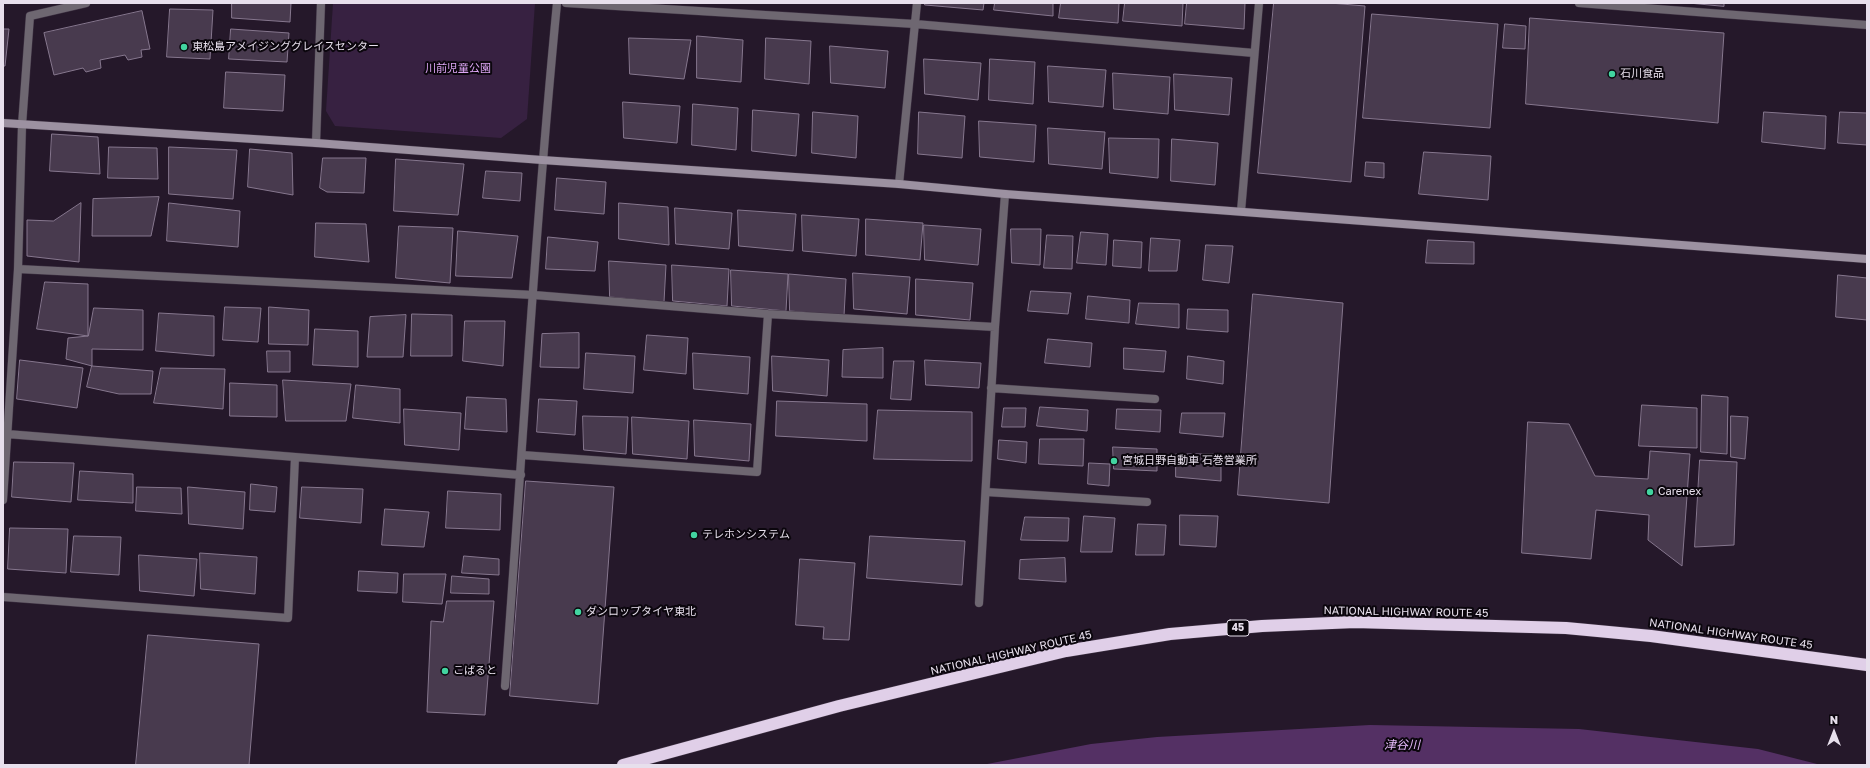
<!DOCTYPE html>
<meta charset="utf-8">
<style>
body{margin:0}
#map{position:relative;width:1870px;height:768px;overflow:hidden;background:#25182a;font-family:"Golos Text",sans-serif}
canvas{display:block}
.frame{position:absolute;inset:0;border:4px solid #e7dfec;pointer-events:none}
.north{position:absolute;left:1814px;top:712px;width:40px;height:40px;-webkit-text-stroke:3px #0b060d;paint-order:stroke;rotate:0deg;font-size:11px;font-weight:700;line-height:16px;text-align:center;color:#e7dfec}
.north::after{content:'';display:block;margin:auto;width:14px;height:18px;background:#e7dfec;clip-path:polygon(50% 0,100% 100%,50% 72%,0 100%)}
</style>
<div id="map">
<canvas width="1870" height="768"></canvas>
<div class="frame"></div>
<div class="north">N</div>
</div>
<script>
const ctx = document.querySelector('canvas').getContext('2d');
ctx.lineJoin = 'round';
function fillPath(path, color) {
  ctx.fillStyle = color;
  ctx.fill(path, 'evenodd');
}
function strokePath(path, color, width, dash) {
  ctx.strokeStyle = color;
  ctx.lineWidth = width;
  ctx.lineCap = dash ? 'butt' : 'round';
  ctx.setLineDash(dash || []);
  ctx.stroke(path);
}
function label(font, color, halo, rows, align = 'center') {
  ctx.font = font + ' "Golos Text","Noto Sans JP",sans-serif';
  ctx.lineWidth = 4;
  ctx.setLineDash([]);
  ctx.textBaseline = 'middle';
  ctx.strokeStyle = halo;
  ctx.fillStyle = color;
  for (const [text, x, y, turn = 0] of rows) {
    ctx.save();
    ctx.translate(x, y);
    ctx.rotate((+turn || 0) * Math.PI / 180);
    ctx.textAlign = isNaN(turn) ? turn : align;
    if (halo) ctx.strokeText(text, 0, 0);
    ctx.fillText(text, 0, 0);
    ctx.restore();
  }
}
const green = new Path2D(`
 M333,3H535L527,119L501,138L335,126L326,111Z`);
const water = new Path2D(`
 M1370,725L1579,729L1758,749L1821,765H982L1091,744L1157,737Z`);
const building = new Path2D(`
 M232,3H291L290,22L232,18Z
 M925,3H984L983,10L925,5Z
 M995,3H1053V16L994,10Z
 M1061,3H1119L1118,23L1059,18Z
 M1125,3H1183L1182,26L1123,21Z
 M1187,3H1245L1244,29L1185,24Z
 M1274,3H1330L1365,6L1351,182L1258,173Z
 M1689,3H1724V6Z
 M170,9L213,10L210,59L167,57Z
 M142,11L150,49L141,50L142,57L128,60L125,55L100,60L101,68L86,72L83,68L54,75L44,33Z
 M1372,14L1498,24L1490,128L1363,118Z
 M1530,18L1724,33L1718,123L1526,104Z
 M1505,24L1526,26L1525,49L1503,48Z
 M3,29H9L5,66H3Z
 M231,29L289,33L287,62L229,59Z
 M697,36L743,40L741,82L697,78Z
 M629,38L691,40L684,79L630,74Z
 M766,38L811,41L809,84L765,79Z
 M830,46L888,51L885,88L831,83Z
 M924,59L981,63L978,100L925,94Z
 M990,59L1035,62L1033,104L989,100Z
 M1048,66L1106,70L1103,107L1049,102Z
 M226,72L285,75L283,111L224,108Z
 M1113,73L1170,77L1168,114L1114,109Z
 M1174,74L1232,78L1229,115L1175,110Z
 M623,102L680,106L677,143L624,138Z
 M693,104L738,108L736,150L692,145Z
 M753,110L799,114L796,156L752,151Z
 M813,112L858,116L856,158L812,153Z
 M919,112L965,116L962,158L918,154Z
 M1764,112L1826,116L1825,149L1762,142Z
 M1840,112L1867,113V145L1838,143Z
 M979,121L1036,125L1034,162L980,157Z
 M1048,128L1105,132L1102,169L1049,164Z
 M52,134L98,137L100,174L50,171Z
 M1109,138L1159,139L1158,178L1110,173Z
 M1172,139L1218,143L1215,185L1171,181Z
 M109,147L157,148L158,179L108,178Z
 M169,147L237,150L233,199L169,194Z
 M250,149L292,153L293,195L248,187Z
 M1424,152L1491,156L1488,200L1419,194Z
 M323,158H366L364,193L327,192L320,188Z
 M396,159L464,164L458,215L394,211Z
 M1366,162L1384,163V178L1365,176Z
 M486,171L522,173L520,201L483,198Z
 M557,178L606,182L604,214L555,210Z
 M159,197L151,236H92L93,199Z
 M81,203L79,262L27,256V220L53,221Z
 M169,203L240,211L238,247L167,241Z
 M619,203L668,207L669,245L619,239Z
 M675,208L732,213L729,249L676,244Z
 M738,210L796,214L793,251L739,246Z
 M802,215L859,219L856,256L803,251Z
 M866,219L923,223L920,260L866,255Z
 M316,223L366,224L369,262L315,257Z
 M924,225L981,229L978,265L925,260Z
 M399,226L453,228L450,283L396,278Z
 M1011,229H1041L1040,265L1012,263Z
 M458,231L518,236L512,278L456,276Z
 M1081,232L1108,234L1106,265L1077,263Z
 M1047,235L1073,236L1072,269L1044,268Z
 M548,237L598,242L595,271L546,269Z
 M1151,238L1180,240L1177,271H1149Z
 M1114,240L1142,242L1141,268L1113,266Z
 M1428,240L1474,242V264L1426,263Z
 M1206,245L1233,246L1229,283L1203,280Z
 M609,261L666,265L664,302L610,297Z
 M672,265L729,269L727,306L673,301Z
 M731,270L788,274L786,311L732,306Z
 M853,273L910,277L907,314L854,309Z
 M789,274L846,279L844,316L790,311Z
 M1838,275L1867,278V320L1836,317Z
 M916,279L973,283L970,320L916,315Z
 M45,282L88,284V336L37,329Z
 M1031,291L1071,293L1068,314L1028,311Z
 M1253,294L1343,303L1329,503L1238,495Z
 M1088,296L1130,300L1129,323L1086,319Z
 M1139,303L1179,304V328L1136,324Z
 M225,307L261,308L258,342L223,340Z
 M269,307L309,310L308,345L269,344Z
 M94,308L143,310V350L92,349V366L66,359L68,338L88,336Z
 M1188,309L1228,310V332L1187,329Z
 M159,313L214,316V356L156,351Z
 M412,314L452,315V356H411Z
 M406,315L403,357H367L370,317Z
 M465,321H505L503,366L463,361Z
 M315,329L358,331V367L313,365Z
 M579,333V368L540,367L542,334Z
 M647,335L688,338L686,374L644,370Z
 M1048,339L1092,343L1090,367L1045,363Z
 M883,348V378L842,377L843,350Z
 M1124,348L1166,351L1164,372L1124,369Z
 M267,351H290V372H268Z
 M586,353L635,356L633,393L584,389Z
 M693,353L750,357L748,394L694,389Z
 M772,356L829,360L827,396L773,391Z
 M1188,356L1224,361L1223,384L1187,379Z
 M20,360L83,368L77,408L17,399Z
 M925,360L981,363L979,388L926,385Z
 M894,361H914L911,400L891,399Z
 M92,366L153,371L151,394H119L87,387Z
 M161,368L225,369L223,409L154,403Z
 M283,380L351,384L346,421H286Z
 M230,383L277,385V417L230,416Z
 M356,385L400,389V423L353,418Z
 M1702,395L1728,397L1727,454L1701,452Z
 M467,397L506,399L507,432L465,429Z
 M539,399L577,401L575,435L537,432Z
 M777,401L867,404V441L776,436Z
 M1642,405L1697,408V448L1639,446Z
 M1040,407L1088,410L1087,431L1037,426Z
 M1004,408H1026L1025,427H1002Z
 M404,409L461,413L459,450L405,445Z
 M1117,409L1161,410L1160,432L1116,429Z
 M878,410L972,412V461L874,459Z
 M1182,413H1225L1223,437L1180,433Z
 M583,416L628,417L626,454L584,450Z
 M1731,416L1748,417L1745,459L1731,457Z
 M632,417L689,421L687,459L633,454Z
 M694,420L751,424L749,461L695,456Z
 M1528,422L1569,424L1595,476L1648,479L1650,451L1690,454L1682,566L1648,540L1649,515L1596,510L1591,559L1522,553Z
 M1040,439H1084L1083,466L1039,464Z
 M999,440L1027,442L1026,463L998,459Z
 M1113,447L1157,449V471L1114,469Z
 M1176,454H1221V481L1176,477Z
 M1700,460L1737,462L1734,545L1695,547Z
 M14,462L74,463L71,502L12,497Z
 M1089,463L1110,464L1109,486L1088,484Z
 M80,471L133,474V503L78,500Z
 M526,481L614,487L598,704L510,696Z
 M251,484L277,487L275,512L250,510Z
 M137,487L181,488L182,514L136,511Z
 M188,487L245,492L243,529L189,524Z
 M302,487L363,489L361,523L300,518Z
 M448,491L501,494L500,530L446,528Z
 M385,509L429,512L424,547L382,545Z
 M1180,515L1218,516L1216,547L1180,545Z
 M1084,516L1115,518L1112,552H1081Z
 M1025,517L1069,518L1068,541L1021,540Z
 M1138,524L1166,525L1164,555H1136Z
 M10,528L68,529L66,573L8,569Z
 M74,536L121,537L119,575L71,572Z
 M870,536L965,541L962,585L867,578Z
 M200,553L257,557L255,594L201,589Z
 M139,555L197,559L194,596L140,591Z
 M464,556L499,559V575L462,573Z
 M1065,558L1066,582L1019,579L1020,560Z
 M800,559L855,563L849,640L823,639L824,627L796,625Z
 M359,571L398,573L397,593L358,591Z
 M404,574H446L442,604L403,602Z
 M452,576L489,579V594L451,593Z
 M447,601H494L485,715L427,712L431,621L443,622Z
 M148,635L259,644L249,765H136Z`);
const street = new Path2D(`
 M566,3L915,24L1254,53
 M1579,3L1867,25
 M316,143L321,3
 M899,184L917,3
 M1241,211L1259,3
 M18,269L534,295L768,314L995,327L1005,194
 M991,388L1155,399
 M7,434L521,475
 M522,455L757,472L768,314
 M986,492L1147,502
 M3,500L18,269L22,125L30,16L86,3
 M3,597L288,618L295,457
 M979,603L995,327
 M505,686C522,458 535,230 557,3`);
const secondary = new Path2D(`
 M3,123L316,143L542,160L899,184L1005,194L1867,259`);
const highway = new Path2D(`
 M623,765L839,706L1066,651L1170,634L1262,626L1355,622L1566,628L1651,636L1867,665`);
const markers = [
 [184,47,4,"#42d4a0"],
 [1612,74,4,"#42d4a0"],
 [1114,461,4,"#42d4a0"],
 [1650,492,4,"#42d4a0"],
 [694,535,4,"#42d4a0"],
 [578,612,4,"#42d4a0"],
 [445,671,4,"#42d4a0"]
];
const shields = [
 [1238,628,22]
];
const shieldNames = [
 ["45",1238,628]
];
const poiNames = [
 ["東松島アメイジンググレイスセンター",192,47],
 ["石川食品",1620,74],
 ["宮城日野自動車 石巻営業所",1122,461],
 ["Carenex",1658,492],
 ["テレホンシステム",702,535],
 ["ダンロップタイヤ東北",586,612],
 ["こばると",453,671]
];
const parkNames = [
 ["川前児童公園",458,69]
];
const streetNames = [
 ["NATIONAL HIGHWAY ROUTE 45",1406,612,1],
 ["NATIONAL HIGHWAY ROUTE 45",1731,634,8],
 ["NATIONAL HIGHWAY ROUTE 45",1011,653,-13]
];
const waterNames = [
 ["津谷川",1402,745]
];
fillPath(green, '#372141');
fillPath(water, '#543064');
fillPath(building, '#483a4e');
strokePath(building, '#86778e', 1);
strokePath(street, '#403445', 9);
strokePath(secondary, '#403445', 9);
strokePath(highway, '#403445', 13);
strokePath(street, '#6e6771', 8);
strokePath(secondary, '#9c91a1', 8);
strokePath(highway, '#e0cfe8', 12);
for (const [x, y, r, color] of markers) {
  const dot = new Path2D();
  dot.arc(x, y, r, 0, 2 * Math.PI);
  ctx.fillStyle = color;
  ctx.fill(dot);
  strokePath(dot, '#0b060d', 1.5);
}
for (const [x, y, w] of shields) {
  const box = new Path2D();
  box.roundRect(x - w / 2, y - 8, w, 16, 3);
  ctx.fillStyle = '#0b060d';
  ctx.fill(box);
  strokePath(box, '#e7dfec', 1);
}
label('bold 10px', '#e7dfec', null, shieldNames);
label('11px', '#e7dfec', '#0b060d', poiNames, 'left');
label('11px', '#dda6f5', '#0b060d', parkNames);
label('11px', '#e7dfec', '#0b060d', streetNames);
label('italic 12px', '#e5b9fa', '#0b060d', waterNames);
</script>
